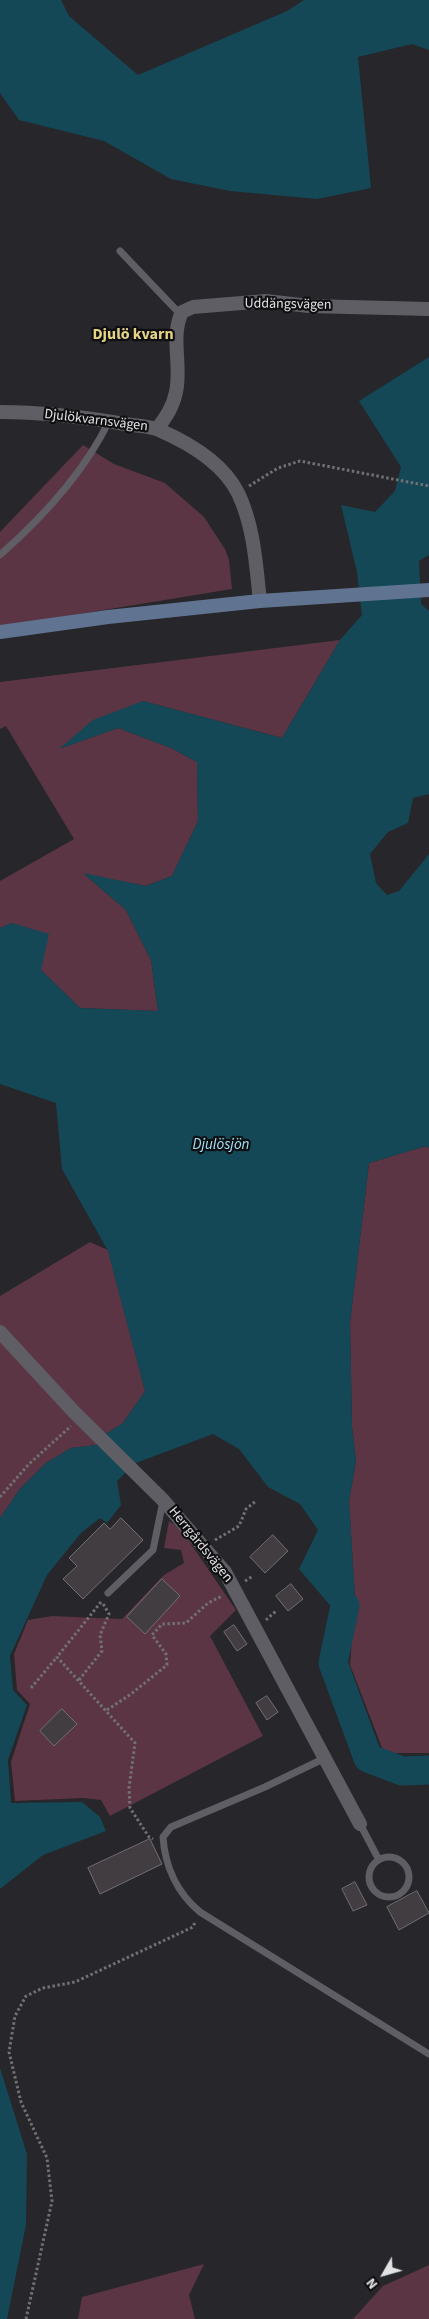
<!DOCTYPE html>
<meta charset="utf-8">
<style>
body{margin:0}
#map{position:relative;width:429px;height:2319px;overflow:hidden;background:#26262b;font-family:"Source Sans 3",sans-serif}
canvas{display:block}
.north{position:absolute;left:359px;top:2249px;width:50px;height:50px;-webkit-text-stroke:4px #0f0f11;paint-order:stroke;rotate:232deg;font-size:14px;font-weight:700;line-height:20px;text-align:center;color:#e2e2e5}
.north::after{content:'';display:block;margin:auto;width:18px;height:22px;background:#e2e2e5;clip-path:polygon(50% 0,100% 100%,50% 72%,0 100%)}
</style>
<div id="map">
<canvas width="429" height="2319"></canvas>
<div class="north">N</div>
</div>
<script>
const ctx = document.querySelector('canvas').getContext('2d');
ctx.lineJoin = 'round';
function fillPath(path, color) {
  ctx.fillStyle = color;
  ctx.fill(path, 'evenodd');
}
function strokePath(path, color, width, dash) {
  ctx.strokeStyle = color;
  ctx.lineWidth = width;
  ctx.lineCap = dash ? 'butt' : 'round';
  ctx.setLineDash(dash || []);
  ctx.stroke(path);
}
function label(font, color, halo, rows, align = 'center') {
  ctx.font = font + ' "Source Sans 3",sans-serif';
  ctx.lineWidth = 4.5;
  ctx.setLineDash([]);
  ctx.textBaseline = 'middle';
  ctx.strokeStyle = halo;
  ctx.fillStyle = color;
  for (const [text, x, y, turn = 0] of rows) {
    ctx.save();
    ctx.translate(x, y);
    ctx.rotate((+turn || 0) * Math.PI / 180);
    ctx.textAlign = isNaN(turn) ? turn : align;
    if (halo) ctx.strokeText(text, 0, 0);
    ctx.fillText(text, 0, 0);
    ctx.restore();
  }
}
const green = new Path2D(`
 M83,445L114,464L165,483L204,517L225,549L229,560L232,589L0,627V532Z
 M340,640L282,738L143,701L61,748L118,728L171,748L197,762L198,821L172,876L146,886L84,874L126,910L151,960L158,1011L80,1008L41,970L12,923L0,928V881L74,839L6,726L0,729V682Z
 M426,1146L429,1148V1753H384L350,1665L355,1599L349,1501L356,1461L352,1427L350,1323L369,1163Z
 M90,1242L108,1250L145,1391L123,1423L106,1434L96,1445L71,1448L46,1463L20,1489L0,1518V1296Z
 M169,1521L180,1528L236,1610L210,1636L263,1736L110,1816L101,1800L83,1798L15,1801L11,1762L30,1704L17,1690L14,1654L28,1620L52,1616L122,1619L164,1575L184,1563L181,1550L164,1548Z
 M204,2264L189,2295L195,2319H78L82,2297Z
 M429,2265V2319H353L383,2286Z`);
const water = new Path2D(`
 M0,0H61L69,16L138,75L287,11L304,0H429V50L412,44L358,57L371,188L317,199L230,191L171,179L104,141L19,120L0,93Z
 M429,357V555L419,561L421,604L429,611V794L413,798L408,823L388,832L370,854L376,883L387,895L399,891L429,854V1148L426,1146L369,1163L350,1323L352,1427L356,1461L349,1501L355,1599L345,1606L334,1610L299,1569L318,1530L300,1504L268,1487L239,1449L213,1434L136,1463L117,1481L121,1505L107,1523L100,1518L81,1533L47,1575L10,1656L13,1690L27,1705L8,1760L11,1803L82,1802L100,1817L106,1831L43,1855L0,1889V1518L20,1489L46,1463L71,1448L96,1445L106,1434L123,1423L145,1391L108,1251L62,1169L56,1103L0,1084V928L12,923L49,934L41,970L80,1008L158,1011L151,960L126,910L83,873L146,886L172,876L198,821L197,762L171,748L118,728L59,749L93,720L143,701L282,738L340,640L362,615L357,572L341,505L375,512L395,491L401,467L359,401Z
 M0,2068L27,2154L26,2225L7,2319H0Z`);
const river = new Path2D(`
 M345,1606L333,1663L368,1758L402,1771L429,1770`);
const building = new Path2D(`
 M121,1518L143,1540L83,1599L63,1579L77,1566L69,1558L104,1523L110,1529Z
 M273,1535L288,1551L265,1573L250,1557Z
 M162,1579L180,1596L145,1634L127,1617Z
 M291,1584L303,1599L288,1611L276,1596Z
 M234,1625L247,1644L237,1651L224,1632Z
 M267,1696L278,1712L267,1720L256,1703Z
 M62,1709L77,1724L54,1746L40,1731Z
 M150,1839L162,1864L100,1894L88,1868Z
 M355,1882L367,1905L353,1911L342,1889Z
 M417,1891L429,1913L399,1930L387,1907Z`);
const path = new Path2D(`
 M249,486L278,468L300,461L429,486
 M0,1497L29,1464L71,1426
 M215,1540L239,1526L246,1509L256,1501
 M245,1581L253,1576
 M101,1602L57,1657L135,1743L129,1788L130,1808L149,1837L153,1839
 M266,1620L276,1611
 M79,1680L102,1651L100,1635L109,1614L102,1602
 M31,1688L57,1657
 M107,1710L131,1694L167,1665L166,1654L152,1635L162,1624L186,1623L208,1603L222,1596
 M26,2319L52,2201L47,2158L21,2102L9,2052L15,2016L26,1996L43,1988L75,1982L193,1927L195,1922`);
const service = new Path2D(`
 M120,251L181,315
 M0,555C43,517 84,473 109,421
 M108,1593L153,1550L163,1501
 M325,1758L265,1787L171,1827L163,1837C165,1866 177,1893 200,1912L429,2054
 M360,1824L379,1860
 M369 1877a20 20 0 1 1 40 0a20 20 0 1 1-40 0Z`);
const minor = new Path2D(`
 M0,412C42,412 84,417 125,424C136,426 149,426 159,430C189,443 223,463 238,493C254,526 256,565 260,601
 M157,429C166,417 173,407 176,392C182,365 170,337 182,312L193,307L266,301L309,306L429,309
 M0,1332L74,1412L163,1500L225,1572L360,1824`);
const secondary = new Path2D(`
 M0,632L108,617L260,601L429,590`);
const streetNames = [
 ["Uddängsvägen",288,305,1],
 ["Djulökvarnsvägen",96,421,7],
 ["Herrgårdsvägen",200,1545,51]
];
const waterNames = [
 ["Djulösjön",221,1146]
];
const quarterNames = [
 ["Djulö kvarn",133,335]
];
fillPath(green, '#5b3543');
fillPath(water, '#144857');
strokePath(river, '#144857', 29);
fillPath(building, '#413d41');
strokePath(building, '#736e74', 1);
strokePath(path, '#717175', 3, [2.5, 2.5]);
strokePath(service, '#5f5e65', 7);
strokePath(minor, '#5f5e65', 14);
strokePath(secondary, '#607391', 14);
label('14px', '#e2e2e5', '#0f0f11', streetNames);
label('italic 15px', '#a2e1f8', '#0f0f11', waterNames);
label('bold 16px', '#e6d486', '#0f0f11', quarterNames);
</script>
